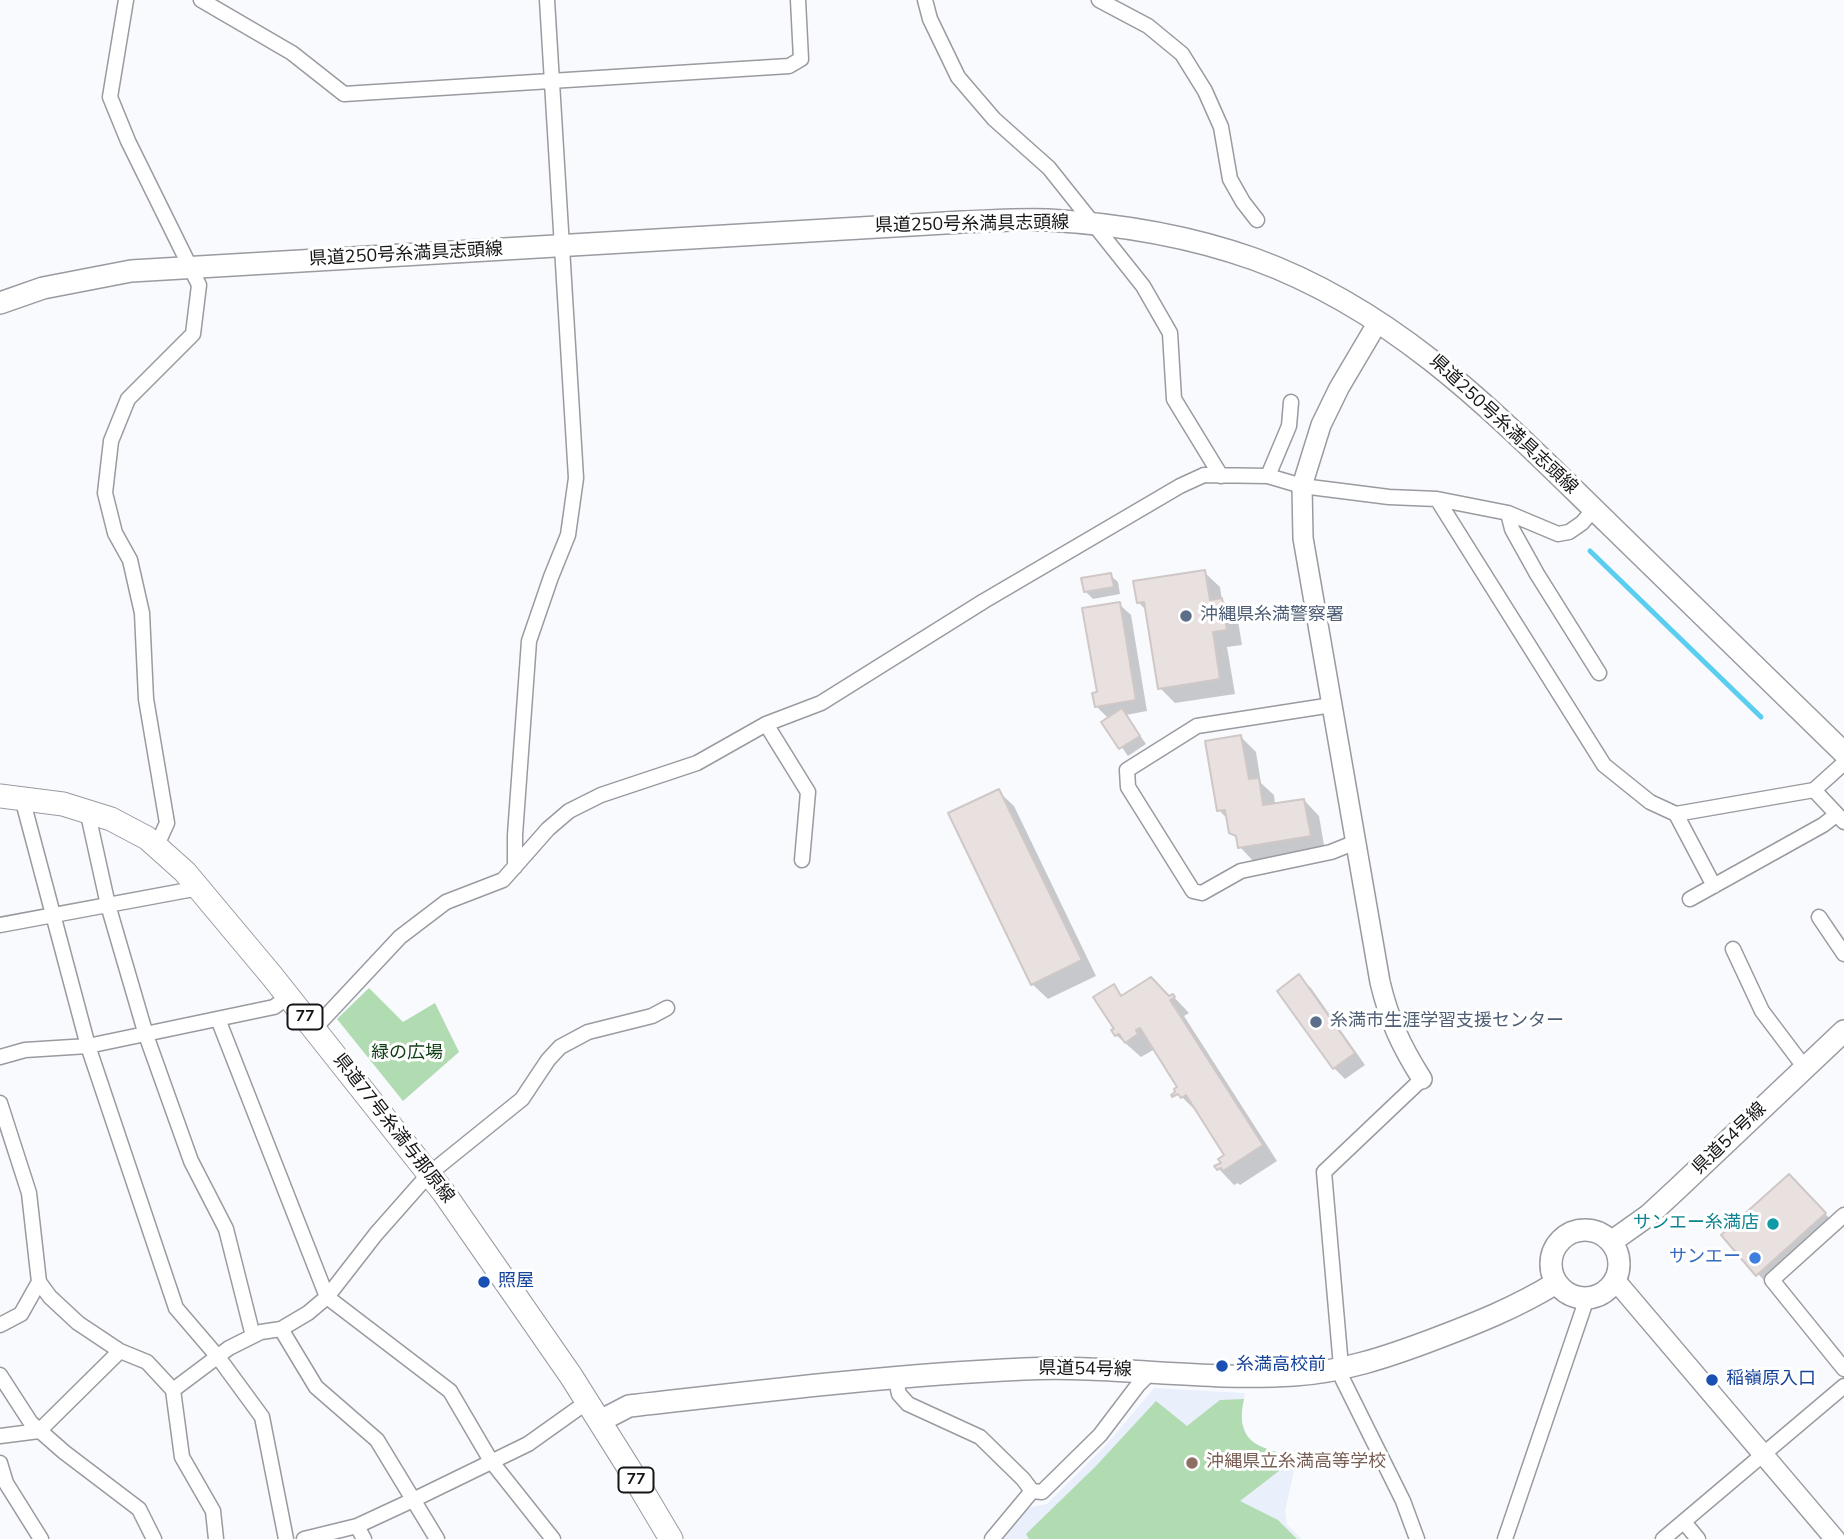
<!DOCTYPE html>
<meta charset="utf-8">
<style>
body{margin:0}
canvas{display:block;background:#f8fafe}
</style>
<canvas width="1844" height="1539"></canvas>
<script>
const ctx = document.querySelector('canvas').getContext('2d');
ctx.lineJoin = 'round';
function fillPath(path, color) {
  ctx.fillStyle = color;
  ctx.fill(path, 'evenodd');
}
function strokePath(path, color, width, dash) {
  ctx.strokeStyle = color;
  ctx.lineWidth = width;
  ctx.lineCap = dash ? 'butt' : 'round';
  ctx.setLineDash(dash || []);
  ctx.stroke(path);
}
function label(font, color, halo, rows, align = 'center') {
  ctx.font = font + ' "Nunito Sans","Noto Sans JP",sans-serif';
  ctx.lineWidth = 6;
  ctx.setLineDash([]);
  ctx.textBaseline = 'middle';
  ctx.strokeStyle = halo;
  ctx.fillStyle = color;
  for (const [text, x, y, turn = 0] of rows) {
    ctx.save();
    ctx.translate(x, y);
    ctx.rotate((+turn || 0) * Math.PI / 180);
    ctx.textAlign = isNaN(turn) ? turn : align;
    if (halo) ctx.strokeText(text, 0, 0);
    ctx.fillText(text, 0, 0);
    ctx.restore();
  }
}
const built = new Path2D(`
 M1154,1388L1245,1393L1240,1417L1249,1440L1260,1448L1297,1457L1285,1511L1287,1525L1302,1539H1001L1026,1508L1047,1504L1108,1443Z`);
const green = new Path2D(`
 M369,988L403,1022L435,1003L459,1052L403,1101L337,1019Z
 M1244,1399C1234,1444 1260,1448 1297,1457L1240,1501L1278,1520L1297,1539H1029L1026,1534L1095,1467L1156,1401L1187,1426L1220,1400Z`);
const shadow = new Path2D(`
 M1204,572L1220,587L1222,600L1237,615L1242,645L1227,647L1235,694L1175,703L1160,688L1147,611L1138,602Z
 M1110,575L1118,582L1120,594L1093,599L1085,591Z
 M1119,604L1131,615L1147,711L1126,715L1146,744L1128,756L1104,722L1109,719L1096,706Z
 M1241,737L1256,752L1261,783L1274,795L1275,805L1304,800L1319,816L1325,851L1255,863L1240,847L1239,840L1231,832L1229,821L1219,810Z
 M998,791L1014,806L1096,976L1048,999L1032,984Z
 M1299,977L1311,988L1365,1065L1345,1079L1334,1068Z
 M1113,986L1124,997L1170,998L1173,996L1189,1013L1184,1016L1277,1161L1240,1185L1238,1183L1234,1185L1219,1169L1217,1167L1223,1163L1226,1156L1198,1113L1178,1093L1179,1087L1155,1049L1141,1057L1116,1035Z
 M1789,1176L1836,1225L1769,1286L1723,1235Z`);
const stream = new Path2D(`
 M1590,551L1761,717`);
const building = new Path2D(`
 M1205,570L1210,600L1222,598L1227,630L1213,632L1220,679L1158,689L1144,602L1137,603L1133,581Z
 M1111,573L1114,587L1084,592L1081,578Z
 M1120,602L1136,700L1095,707L1092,693L1097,692L1082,608Z
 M1122,708L1140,736L1119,749L1101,722Z
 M1241,735L1249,779L1259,778L1263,805L1304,799L1311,836L1238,848L1236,836L1229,833L1225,810L1217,811L1205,741Z
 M999,789L1082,960L1031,985L948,813Z
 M1299,974L1355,1053L1333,1069L1277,991Z
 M1151,977L1169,996L1173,994L1175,997L1170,1000L1263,1145L1223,1171L1221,1168L1217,1170L1214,1166L1221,1163L1218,1159L1224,1155L1186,1095L1181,1098L1178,1094L1172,1097L1171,1095L1175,1092L1174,1089L1177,1087L1140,1028L1136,1030L1138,1034L1125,1043L1119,1034L1115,1036L1111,1030L1114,1029L1093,997L1114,984L1121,996Z
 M1789,1174L1826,1213L1756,1276L1721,1235Z`);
const minor = new Path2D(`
 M126,0L110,97L128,141L199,285L193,334L128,399L111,441L105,493L115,533L130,560L142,613L146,699L167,823L157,845
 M201,0L292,53L344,94L789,66L801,59L798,0
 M925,0L930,19L958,77L994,119L1049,168L1143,286L1170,333L1174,399L1221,476
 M1099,0L1148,26L1182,54L1205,91L1221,127L1230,179L1243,202L1257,220
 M1268,476L1289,426L1291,402
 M1437,499L1604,765L1650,802L1676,814L1814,790
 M1508,513L1512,529L1537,574L1599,673
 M1332,705L1197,726L1127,770L1128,787L1193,891L1202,893L1241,871L1331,852L1356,842
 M766,724L808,792L802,860
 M1844,763L1814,790L1844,822
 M22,798L88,1046L176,1308L218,1357L262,1417L286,1539
 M87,810L108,905L146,1035L191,1161L226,1229L253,1336
 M1676,814L1714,886
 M515,867V835L529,641L551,577L568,535L576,478L547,0
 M1690,899L1823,825L1836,815
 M1819,917L1844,954
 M0,925L199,888
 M1733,949L1762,1011L1805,1068
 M218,1019L327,1297L450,1391L491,1461L553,1539
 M314,1029L400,937L446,902L503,880L548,829L569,811L601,795L697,763L766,724L821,703L984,601L1180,486L1204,475L1268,476L1302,486L1389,497L1437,499L1508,513L1558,534L1569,532L1582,523L1594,509
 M0,1057L25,1050L88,1046L274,1007L288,997
 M0,1103L29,1193L39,1282L50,1297L78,1323L120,1351L147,1362L173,1390L229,1348L261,1332L281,1329L308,1313L327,1297L376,1234L429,1174L522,1099L548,1060L560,1047L588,1032L652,1016L667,1008
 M1844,1215L1772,1280L1844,1369
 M0,1325L21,1314L39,1282
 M281,1329L316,1387L377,1440L437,1539
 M0,1375L31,1423L64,1452L139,1509L154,1539
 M895,1376L899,1394L908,1404L980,1437L1023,1479L1032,1491L1042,1492L1100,1435L1138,1385L1151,1372
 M173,1390L182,1457L213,1511L216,1539
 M0,1436L39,1431L120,1351
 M0,1463L6,1483L41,1539
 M1684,1522L1698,1539
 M357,1526L364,1539
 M304,1539L357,1526L413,1500L528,1444L587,1402
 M992,1539L1032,1491
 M1417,1539L1403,1501L1342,1378L1324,1172L1422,1079
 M1505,1539L1587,1298
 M1663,1539L1844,1386`);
const tertiary = new Path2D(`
 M1378,322L1339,388L1321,425L1302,486L1303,538L1380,982C1389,1020 1401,1046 1422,1079
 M1615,1280L1835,1539`);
const secondary = new Path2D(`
 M0,303L43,288L131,271L962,222C991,221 1020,219 1048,220C1117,224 1189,236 1254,259C1400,312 1500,418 1609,524C1687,600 1766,677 1844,753
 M1551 1264a34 34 0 1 1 68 0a34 34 0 1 1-68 0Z
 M1611,1242L1649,1215L1676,1190L1844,1031
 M600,1421L629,1406C761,1391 892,1375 1024,1369C1114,1365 1204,1381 1294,1375C1342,1372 1387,1357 1432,1340C1477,1323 1515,1308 1556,1283`);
const primary = new Path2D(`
 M0,796L63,804L111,819L147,838L185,872L272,976L444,1193L571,1376L627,1465L671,1539`);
const markers = [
 [1186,616,7,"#5c6f8a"],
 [1316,1022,7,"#5c6f8a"],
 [1773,1224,7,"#0f9aa8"],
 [1755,1258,7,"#3f7fe0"],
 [484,1282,7,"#1a4fb4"],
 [1222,1366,7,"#1a4fb4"],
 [1712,1380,7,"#1a4fb4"],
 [1192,1463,7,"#8d6e63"]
];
const shields = [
 [305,1017,35],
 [636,1480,35]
];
const shieldNames = [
 ["77",305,1017],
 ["77",636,1480]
];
const streetNames = [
 ["県道250号糸満具志頭線",972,225,-1],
 ["県道250号糸満具志頭線",406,255,-3],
 ["県道250号糸満具志頭線",1503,425,43],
 ["県道77号糸満与那原線",393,1129,52],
 ["県道54号線",1730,1139,-44],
 ["県道54号線",1085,1370,1]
];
const serviceNames = [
 ["沖縄県糸満警察署",1200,616],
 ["糸満市生涯学習支援センター",1330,1022]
];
const parkNames = [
 ["緑の広場",407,1054]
];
const cultureNames = [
 ["サンエー糸満店",1759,1224]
];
const shopNames = [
 ["サンエー",1741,1258]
];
const transitNames = [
 ["照屋",498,1282],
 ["糸満高校前",1236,1366],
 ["稲嶺原入口",1726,1380]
];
const educationNames = [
 ["沖縄県立糸満高等学校",1206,1463]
];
fillPath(built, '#e9effb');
fillPath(green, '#b1dbb0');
fillPath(shadow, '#0003');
strokePath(stream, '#5bcef0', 5);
fillPath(building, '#e8e1e0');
strokePath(building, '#cfc8c7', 2);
strokePath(minor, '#999ba0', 17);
strokePath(tertiary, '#999ba0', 22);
strokePath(secondary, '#999ba0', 24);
strokePath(primary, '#999ba0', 25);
strokePath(minor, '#fff', 14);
strokePath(tertiary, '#fff', 19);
strokePath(secondary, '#fff', 21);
strokePath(primary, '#fff', 23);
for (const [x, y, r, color] of markers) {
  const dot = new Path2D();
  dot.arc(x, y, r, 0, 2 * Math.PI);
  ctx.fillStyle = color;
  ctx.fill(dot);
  strokePath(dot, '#fff', 2.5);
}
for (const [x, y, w] of shields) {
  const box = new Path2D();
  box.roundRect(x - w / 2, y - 12.5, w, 25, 5);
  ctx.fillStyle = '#fff';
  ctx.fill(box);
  strokePath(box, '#141517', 2);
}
label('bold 16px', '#141517', null, shieldNames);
label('18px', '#141517', '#fff', streetNames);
label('18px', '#4e5e75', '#fff', serviceNames, 'left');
label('18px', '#0f3d12', '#fff', parkNames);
label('18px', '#0d838f', '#fff', cultureNames, 'right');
label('18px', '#366cbe', '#fff', shopNames, 'right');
label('18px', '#164399', '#fff', transitNames, 'left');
label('18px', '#785e54', '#fff', educationNames, 'left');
</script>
